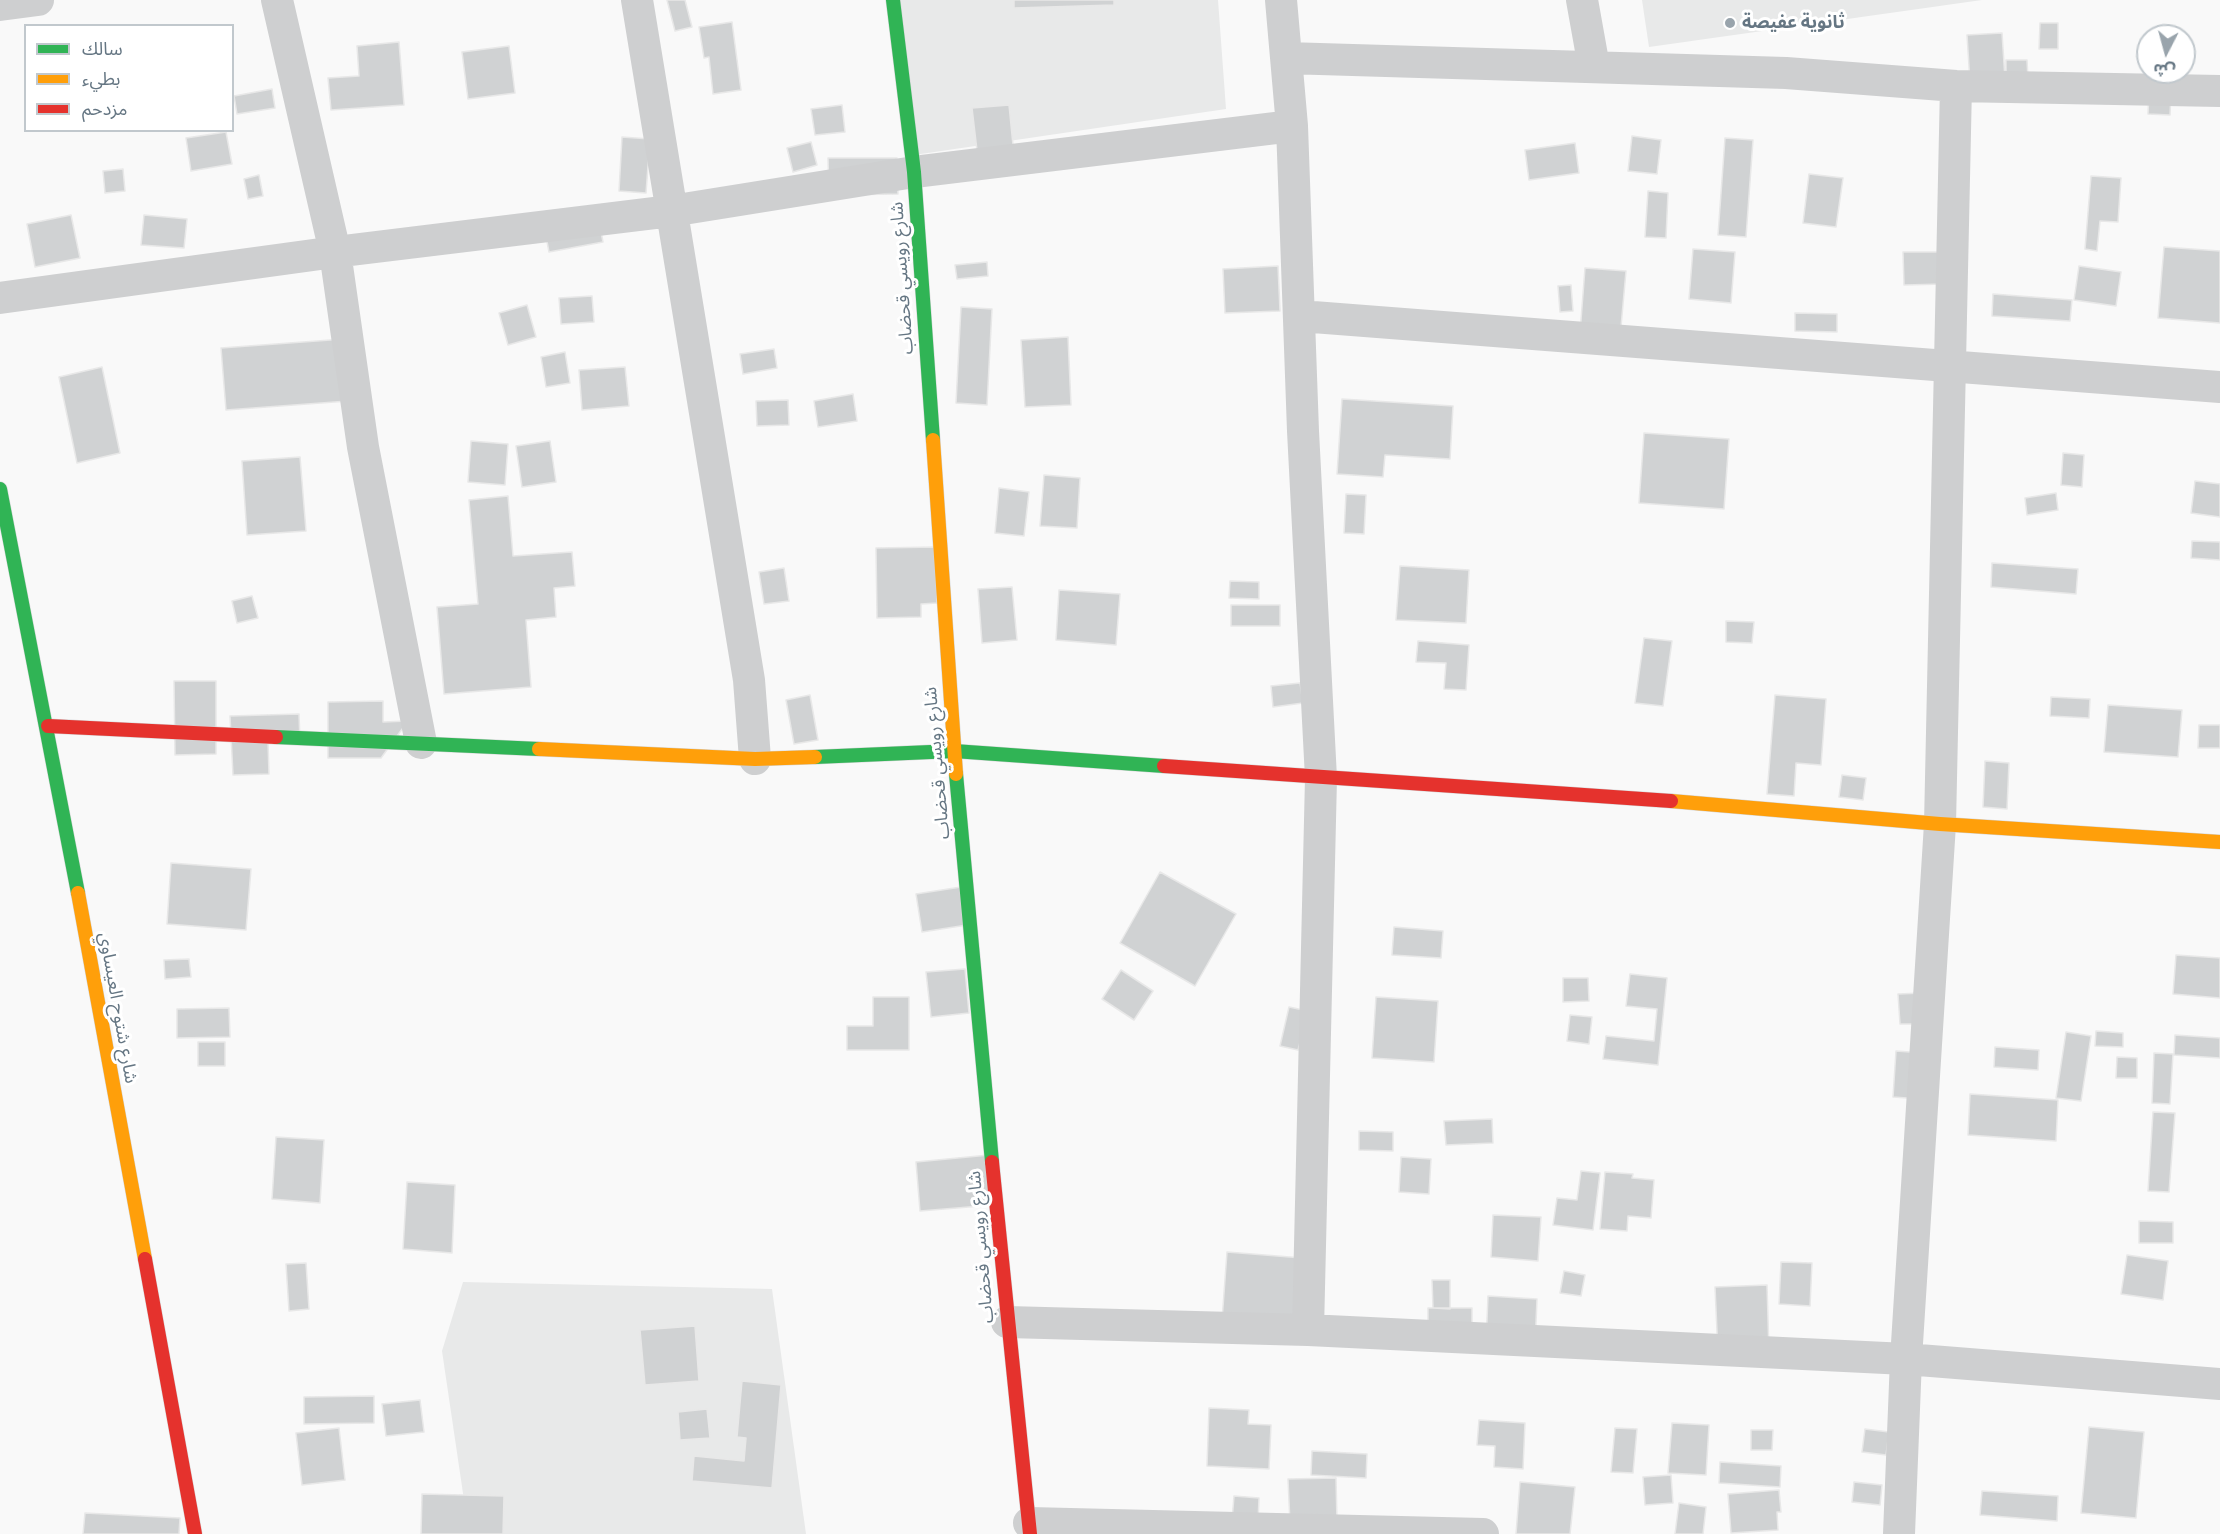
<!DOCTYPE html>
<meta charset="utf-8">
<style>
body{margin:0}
#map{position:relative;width:2220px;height:1534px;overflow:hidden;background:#f9f9f9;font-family:Poppins,"Noto Sans Arabic",sans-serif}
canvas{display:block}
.legend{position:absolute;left:24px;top:24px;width:210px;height:108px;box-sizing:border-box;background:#fff;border:2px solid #c1c8cd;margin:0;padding:8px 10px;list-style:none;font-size:18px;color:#657683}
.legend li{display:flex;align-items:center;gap:12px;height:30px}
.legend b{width:30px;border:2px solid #c1c8cd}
.north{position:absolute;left:2136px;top:24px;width:60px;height:60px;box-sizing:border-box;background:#fff;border:2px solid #c1c8cd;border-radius:50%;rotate:186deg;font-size:16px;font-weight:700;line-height:24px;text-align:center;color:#657683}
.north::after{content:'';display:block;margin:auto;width:21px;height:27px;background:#99a4ac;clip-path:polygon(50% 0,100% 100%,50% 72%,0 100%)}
</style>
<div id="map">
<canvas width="2220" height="1534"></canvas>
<ul class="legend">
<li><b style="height:8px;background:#30b455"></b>سالك</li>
<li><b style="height:8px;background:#ff9f0a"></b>بطيء</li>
<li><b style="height:8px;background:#e5322d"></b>مزدحم</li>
</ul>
<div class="north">ش</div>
</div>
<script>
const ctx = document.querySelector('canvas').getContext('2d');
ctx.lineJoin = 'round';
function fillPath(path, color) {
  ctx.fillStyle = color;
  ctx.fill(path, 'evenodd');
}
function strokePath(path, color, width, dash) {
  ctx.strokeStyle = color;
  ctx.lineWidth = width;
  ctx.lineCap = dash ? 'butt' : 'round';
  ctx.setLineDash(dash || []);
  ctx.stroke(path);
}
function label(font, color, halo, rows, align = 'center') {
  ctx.font = font + ' Poppins,"Noto Sans Arabic",sans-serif';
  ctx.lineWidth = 6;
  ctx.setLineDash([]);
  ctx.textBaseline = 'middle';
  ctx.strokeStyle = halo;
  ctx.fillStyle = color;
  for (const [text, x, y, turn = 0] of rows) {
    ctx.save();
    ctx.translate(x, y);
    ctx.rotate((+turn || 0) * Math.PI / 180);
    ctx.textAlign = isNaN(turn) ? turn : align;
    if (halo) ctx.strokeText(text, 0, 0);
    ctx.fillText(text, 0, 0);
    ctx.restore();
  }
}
const built = new Path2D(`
 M899,0H1218L1226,109L914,155Z
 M1642,0H1982L1649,47Z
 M463,1282L772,1289L806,1534H469L442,1351Z`);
const building = new Path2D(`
 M667,0H685L692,27L675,31Z
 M1014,0H1114V5L1014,8Z
 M732,22L741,90L713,94L709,57L704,58L699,27Z
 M2040,23H2058V49H2039Z
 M2002,33L2005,79L1970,82L1967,35Z
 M399,42L404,105L331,110L328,78L359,76L357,46Z
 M509,46L515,93L468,99L462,52Z
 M2006,60H2027L2028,79H2006Z
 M272,89L275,108L237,114L234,96Z
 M2149,91L2171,92L2170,115L2148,114Z
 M842,105L845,132L815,135L811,109Z
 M1009,105L1014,155L978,159L972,108Z
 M226,132L232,164L191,171L186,138Z
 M1632,136L1661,140L1657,174L1628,171Z
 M622,137L650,139L646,193L619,191Z
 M1725,138L1753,140L1746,237L1718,235Z
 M811,142L817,165L793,172L787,148Z
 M1575,143L1579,173L1529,180L1525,150Z
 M828,158H897L898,194L829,195Z
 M123,169L125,191L105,193L103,171Z
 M1809,174L1843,178L1836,227L1803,223Z
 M259,175L263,196L248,199L244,179Z
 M2091,176L2121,178L2118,222L2100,221L2097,251L2085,249Z
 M1648,191L1668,193L1666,238L1645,237Z
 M597,211L603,242L549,252L543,221Z
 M71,215L80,258L35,267L27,224Z
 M144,215L187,219L184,248L141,245Z
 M2164,247L2220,251V323L2158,318Z
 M1693,249L1735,252L1731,303L1689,299Z
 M1903,252H1943L1944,284L1904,285Z
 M987,262L988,276L957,279L955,265Z
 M1278,266L1280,311L1225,313L1223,269Z
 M2079,266L2121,272L2116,306L2074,300Z
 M1585,268L1626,271L1619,349L1579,346Z
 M1571,285L1573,311L1560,312L1558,286Z
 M1993,294L2072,300L2070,321L1992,316Z
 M592,296L594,322L561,324L559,298Z
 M527,305L536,337L508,345L499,313Z
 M961,307L992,309L987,405L956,403Z
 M1795,313L1837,314V332L1795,331Z
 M1068,337L1071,405L1025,407L1021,340Z
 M344,339L348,401L226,410L221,348Z
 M774,349L777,368L743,374L740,354Z
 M565,352L570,383L546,387L541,357Z
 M102,367L120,453L77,463L59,377Z
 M625,367L629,406L582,410L579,370Z
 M853,394L857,421L818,427L814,401Z
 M1342,399L1453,406L1450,459L1385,455L1383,477L1337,474Z
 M788,400L789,425L757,426L756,401Z
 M1644,433L1729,439L1724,509L1639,503Z
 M471,441L508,444L505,485L468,482Z
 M550,441L556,482L522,487L516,446Z
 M2063,453L2084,455L2082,487L2061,485Z
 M300,457L306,531L247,535L242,461Z
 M1044,475L1080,478L1077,528L1040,526Z
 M2195,481L2220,484V517L2191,513Z
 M999,488L1029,492L1024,536L995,533Z
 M2056,493L2058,510L2027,515L2025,498Z
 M1346,494L1366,495L1364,534L1344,533Z
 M508,496L513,556L572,552L575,586L554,588L556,617L526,620L531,687L444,694L437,607L478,604L469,500Z
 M2192,541L2220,542V560L2191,558Z
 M936,547L937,603L921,604V617L877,618L876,548Z
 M1992,563L2078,569L2076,594L1991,587Z
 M1400,566L1469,570L1466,623L1396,620Z
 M784,568L789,601L764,604L759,572Z
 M1230,581L1259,582V599L1229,598Z
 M1012,587L1017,640L982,643L978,589Z
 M1059,590L1120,594L1116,645L1056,640Z
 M252,596L258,618L237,623L232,601Z
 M1231,605H1280V626H1231Z
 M1726,621L1754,622L1752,643L1726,642Z
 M1644,638L1672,641L1663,706L1635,703Z
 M1418,641L1469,645L1466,690L1444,689L1446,663L1416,662Z
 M174,681H216V754L175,755Z
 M1300,683L1303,703L1273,707L1271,686Z
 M810,695L818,740L794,744L786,700Z
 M1775,695L1826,699L1821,765L1796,763L1794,796L1767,794Z
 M2051,697L2090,699L2089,718L2050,716Z
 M383,701V722L408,721L381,758H328V702Z
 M2108,705L2182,710L2178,757L2104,752Z
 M299,714L300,741L268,742L269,774L233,775L230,716Z
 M2199,725H2220V748H2198Z
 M1985,761L2009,763L2007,809L1983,807Z
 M1842,775L1866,778L1863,800L1839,797Z
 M171,863L251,869L246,930L167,924Z
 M1160,872L1236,914L1195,986L1120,943Z
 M961,887L967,925L922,932L916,894Z
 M1394,927L1443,931L1441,958L1392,955Z
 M2176,955L2220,958V998L2173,994Z
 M189,959L191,977L165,979L164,960Z
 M965,969L969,1013L931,1017L926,972Z
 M1121,970L1153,991L1134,1020L1102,999Z
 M1630,974L1667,978L1658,1065L1603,1059L1606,1036L1654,1041L1657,1009L1626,1006Z
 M1563,978H1588L1589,1001L1563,1002Z
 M1923,993L1924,1024H1900L1898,994Z
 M873,997H909V1050H847V1026H873Z
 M1376,997L1438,1001L1434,1062L1372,1058Z
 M1289,1007L1308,1011L1298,1050L1280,1046Z
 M229,1008L230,1037L177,1038V1009Z
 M1570,1015L1592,1017L1589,1044L1567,1041Z
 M2096,1031L2123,1033V1047L2095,1046Z
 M2066,1032L2091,1036L2081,1101L2056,1098Z
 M2175,1035L2220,1038V1058L2174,1055Z
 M198,1042H225V1066H198Z
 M1995,1047L2039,1050L2038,1070L1994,1067Z
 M1896,1051L1924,1053L1921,1099L1893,1097Z
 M2154,1053L2173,1054L2170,1104L2152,1103Z
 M2117,1057L2137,1058V1078H2116Z
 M1970,1094L2058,1100L2056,1141L1968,1135Z
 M2153,1112L2175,1113L2169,1192L2148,1191Z
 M1492,1119L1493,1143L1446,1145L1444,1121Z
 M1359,1131L1393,1132V1151L1359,1150Z
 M276,1137L324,1140L320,1203L272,1199Z
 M989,1155L993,1205L920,1211L916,1162Z
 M1401,1157L1431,1159L1429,1194L1399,1192Z
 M1581,1171L1600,1173L1593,1230L1553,1225L1557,1198L1577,1200Z
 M1605,1172L1633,1174L1632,1178L1654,1180L1651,1218L1628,1216L1627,1231L1600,1229Z
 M407,1182L455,1185L452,1253L403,1249Z
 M1493,1215L1541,1217L1538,1261L1491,1257Z
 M2139,1221L2173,1222V1243H2139Z
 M1227,1252L1315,1259L1309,1341L1221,1334Z
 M2127,1255L2168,1261L2163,1300L2121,1294Z
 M1781,1262L1812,1263L1810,1306L1779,1304Z
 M306,1263L309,1309L289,1311L286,1264Z
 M1564,1271L1585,1275L1581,1296L1560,1293Z
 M1432,1280H1450V1309L1433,1308Z
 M1767,1285L1769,1352L1718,1354L1715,1287Z
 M1488,1296L1537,1299L1535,1346L1486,1343Z
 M1428,1308H1472V1331L1428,1332Z
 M695,1326L699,1381L645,1385L640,1330Z
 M742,1381L781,1385L772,1488L692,1481L694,1456L744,1461L746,1438L737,1437Z
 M374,1396V1423L304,1424V1397Z
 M420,1400L424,1432L386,1436L382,1404Z
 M1209,1408L1249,1410L1248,1424L1271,1425L1269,1469L1207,1466Z
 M707,1409L710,1438L680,1440L678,1412Z
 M1479,1420L1525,1423L1523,1469L1494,1467L1495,1446L1477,1445Z
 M1672,1423L1709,1425L1706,1475L1668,1473Z
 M2089,1427L2144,1432L2136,1518L2081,1513Z
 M339,1428L345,1480L302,1485L296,1433Z
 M1615,1428L1637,1429L1633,1473L1611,1472Z
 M1865,1429L1889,1432L1886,1455L1862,1452Z
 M1751,1430H1773L1772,1450H1751Z
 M1312,1451L1367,1454L1366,1478L1311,1475Z
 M1720,1462L1781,1466L1780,1487L1719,1483Z
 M1671,1475L1673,1503L1645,1505L1643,1477Z
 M1336,1478L1337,1522L1290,1523L1288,1479Z
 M1520,1482L1575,1487L1570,1534H1516Z
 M1854,1482L1882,1485L1880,1505L1852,1502Z
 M1779,1490L1781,1512H1777L1778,1530L1731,1533L1728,1494Z
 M1982,1491L2058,1496L2057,1521L1980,1515Z
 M422,1494L504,1496L503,1534H421Z
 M1234,1496L1259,1498L1258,1522L1232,1520Z
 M1679,1503L1706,1507L1703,1534H1675Z
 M85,1513L180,1518L179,1534H83Z`);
const street = new Path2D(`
 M277,0L335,252L363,447L421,743
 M637,0L749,680L755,759
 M1281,0L1292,126L1303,431L1321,778L1308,1330
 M1582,0L1594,67
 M0,5L38,0
 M1286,58L1786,73L1956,86L2220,91
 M0,298L335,252L671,211L914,172L1292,126
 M1300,316L2220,387
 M1007,1322L1308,1330L1906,1359L2220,1384
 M1029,1523L1483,1534
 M1899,1534L1906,1359L1940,824L1956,86`);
const fast = new Path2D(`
 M893,0L914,172L933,440
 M0,489L78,893
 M276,737L539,749
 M815,757L954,751L1164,766
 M956,774L992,1162`);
const slow = new Path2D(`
 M933,440L956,774
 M539,749L755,759L815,757
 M1671,801L1940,824L2220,842
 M78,893L145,1259`);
const jam = new Path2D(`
 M48,726L276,737
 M1164,766L1671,801
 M992,1162L1030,1534
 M145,1259L195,1534`);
const markers = [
 [1730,23,6,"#99a4ac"]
];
const poiNames = [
 ["ثانوية عفيصة",1742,23]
];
const streetNames = [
 ["شارع رويسي قحضاب",903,278,-94],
 ["شارع رويسي قحضاب",938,763,-95],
 ["شارع شتوح العيساوي",117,1008,80],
 ["شارع رويسي قحضاب",982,1247,-95]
];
fillPath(built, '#e8e9e9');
fillPath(building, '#d0d2d3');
strokePath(building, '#e8e8e8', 1.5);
strokePath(fast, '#d5d6d7', 15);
strokePath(slow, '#d5d6d7', 15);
strokePath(jam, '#d5d6d7', 15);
strokePath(street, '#cecfd0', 32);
strokePath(fast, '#30b455', 14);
strokePath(slow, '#ff9f0a', 14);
strokePath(jam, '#e5322d', 14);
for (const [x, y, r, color] of markers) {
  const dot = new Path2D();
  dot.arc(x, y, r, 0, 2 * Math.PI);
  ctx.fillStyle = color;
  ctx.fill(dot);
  strokePath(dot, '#fff', 2);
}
label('bold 18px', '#657683', '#fff', poiNames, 'left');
label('18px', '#657683', '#fff', streetNames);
</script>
